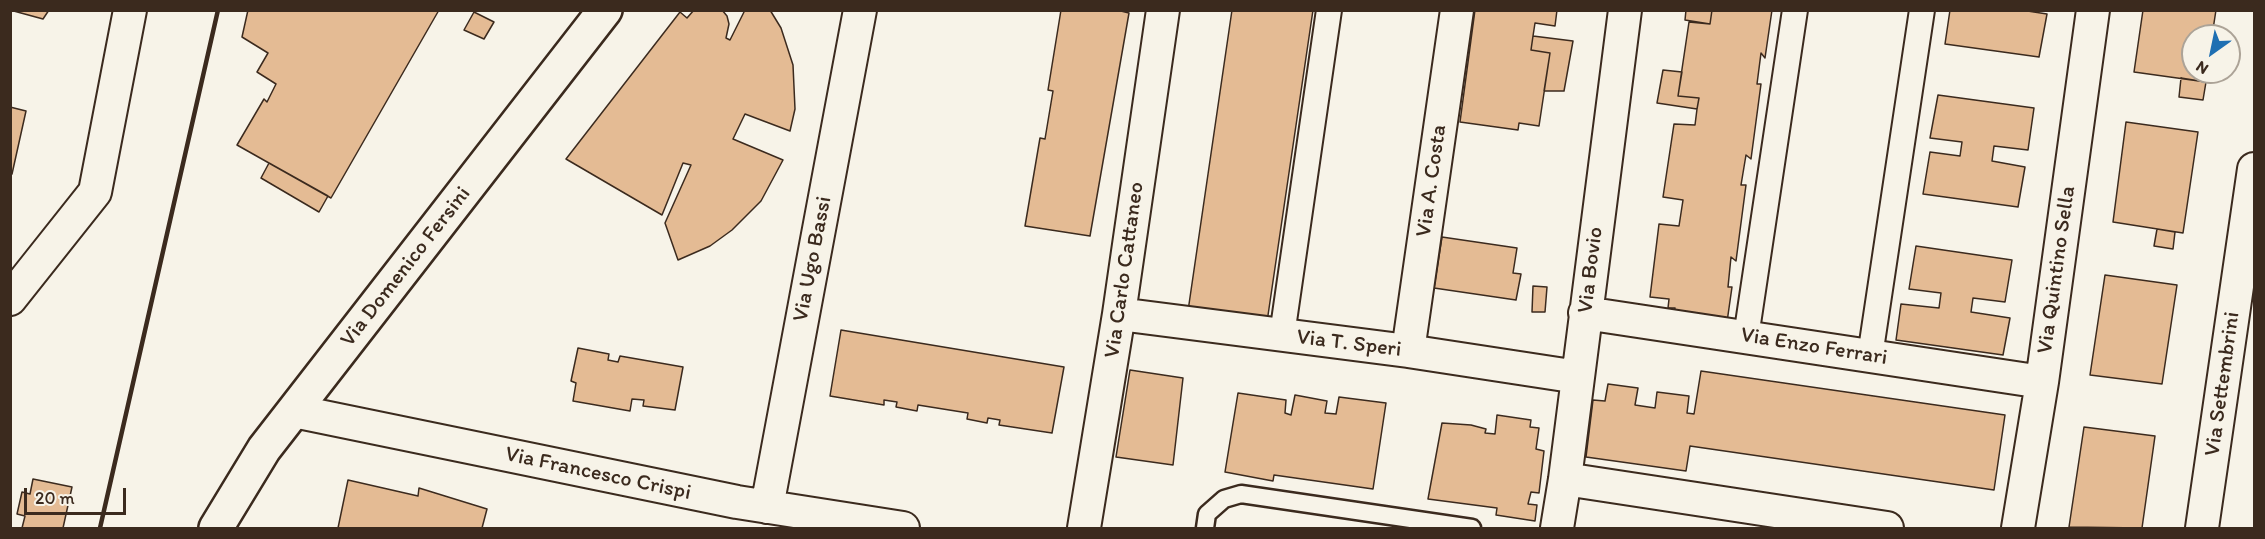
<!DOCTYPE html>
<style>
body{margin:0}
#map{position:relative;width:2265px;height:539px;overflow:hidden;background:#f7f3e8;font-family:Itim,sans-serif}
canvas{display:block}
.frame{position:absolute;inset:0;border:12px solid #3b2a1e;pointer-events:none}
.north{position:absolute;left:2181px;top:24px;width:60px;height:60px;box-sizing:border-box;background:#f7f3e8;border:2px solid #aca397;border-radius:50%;rotate:213deg;font-size:16px;font-weight:700;line-height:24px;text-align:center;color:#3b2a1e}
.north::after{content:'';display:block;margin:auto;width:21px;height:27px;background:#1f6fb2;clip-path:polygon(50% 0,100% 100%,50% 72%,0 100%)}
.scale{position:absolute;left:24px;top:488px;width:102px;height:27px;box-sizing:border-box;border:3px solid #3b2a1e;border-top:0;padding-left:8px;font-size:18px;line-height:21px;white-space:nowrap;color:#3b2a1e;-webkit-text-stroke:4px #f7f3e8;paint-order:stroke}
</style>
<div id="map">
<canvas width="2265" height="539"></canvas>
<div class="frame"></div>
<div class="north">N</div>
<div class="scale">20 m</div>
</div>
<script>
const ctx = document.querySelector('canvas').getContext('2d');
ctx.lineJoin = 'round';
function fillPath(path, color) {
  ctx.fillStyle = color;
  ctx.fill(path, 'evenodd');
}
function strokePath(path, color, width, dash) {
  ctx.strokeStyle = color;
  ctx.lineWidth = width;
  ctx.lineCap = dash ? 'butt' : 'round';
  ctx.setLineDash(dash || []);
  ctx.stroke(path);
}
function label(font, color, halo, rows, align = 'center') {
  ctx.font = font + ' Itim,sans-serif';
  ctx.lineWidth = 4.5;
  ctx.setLineDash([]);
  ctx.textBaseline = 'middle';
  ctx.strokeStyle = halo;
  ctx.fillStyle = color;
  for (const [text, x, y, turn = 0] of rows) {
    ctx.save();
    ctx.translate(x, y);
    ctx.rotate((+turn || 0) * Math.PI / 180);
    ctx.textAlign = isNaN(turn) ? turn : align;
    if (halo) ctx.strokeText(text, 0, 0);
    ctx.fillText(text, 0, 0);
    ctx.restore();
  }
}
const building = new Path2D(`
 M10,10H49L43,19Z
 M248,10H439L331,198L237,145L264,99L267,102L276,84L257,72L268,53L242,37Z
 M694,10H722L727,16L729,24L726,38L730,40L745,10H770L781,28L793,65L795,109L790,131L745,114L733,139L783,160L761,201L732,230L710,246L678,260L665,223L691,165L683,163L662,215L566,159L680,12L687,18Z
 M1061,10H1117L1129,13L1090,236L1025,226L1040,138L1045,139L1053,91L1048,90Z
 M1232,10H1313L1267,322L1188,311Z
 M1475,10H1557L1555,26L1535,23L1533,36L1531,50L1550,53L1539,126L1519,123L1518,130L1460,122Z
 M1686,10H1712L1710,24L1685,20Z
 M1712,10H1772L1765,58L1761,53L1757,84H1761L1751,159L1746,155L1741,185H1746L1736,261L1731,257L1728,287H1732L1727,322L1674,315L1675,308H1668L1669,299L1650,297L1659,224L1679,226L1683,200L1663,197L1674,124L1695,125L1697,109L1699,98L1678,96L1689,22L1710,24Z
 M1950,10H2021L2047,14L2039,57L1945,44Z
 M2143,10H2216L2212,36H2193V72H2207L2206,82L2134,72Z
 M474,12L494,22L484,39L464,30Z
 M1533,36L1573,41L1564,91H1544L1550,53L1531,50Z
 M1663,70L1682,72L1678,96L1699,98L1697,109L1657,103Z
 M2181,78L2206,82L2203,100L2179,97Z
 M1938,95L2034,108L2028,150L1994,146L1992,161L2025,167L2018,207L1923,194L1930,152L1960,156L1962,142L1930,138Z
 M10,107L26,111L12,174L10,173Z
 M2126,122L2198,132L2183,233L2113,222Z
 M269,163L328,196L319,212L261,178Z
 M2157,229L2175,232L2173,249L2154,246Z
 M1442,237L1517,248L1513,273L1521,274L1516,300L1434,288Z
 M1916,246L2012,260L2005,302L1973,298L1971,312L2010,318L2003,355L1896,340L1901,304L1939,308L1941,293L1909,289Z
 M2105,275L2177,285L2162,384L2090,375Z
 M1533,286L1547,287L1545,312H1532Z
 M841,330L1064,367L1052,433L999,425L1000,420L988,418L987,423L967,419L968,413L918,405L917,411L896,407L897,402L884,400V405L830,396Z
 M578,348L609,354L608,360L618,362L620,356L683,367L675,410L643,406L644,400L632,399L630,411L573,401L576,383L571,381Z
 M1130,370L1183,378L1173,465L1116,457Z
 M1701,371L2005,415L1994,490L1690,446L1686,471L1586,457L1593,400L1605,401L1608,384L1638,388L1635,405L1655,408L1657,392L1689,396L1687,413L1694,414Z
 M1238,393L1286,400L1285,413L1291,415L1295,395L1327,401L1325,413L1336,414L1339,397L1386,403L1373,489L1274,475L1273,481L1225,472Z
 M1497,415L1531,420L1530,427L1539,428L1536,449L1544,451L1539,493L1531,492L1528,504L1537,505L1535,521L1496,515L1497,508L1428,499L1442,423L1471,425L1486,429L1485,433L1495,434Z
 M2084,427L2155,436L2142,528L2069,527Z
 M33,479L72,487L63,528H22L25,516L17,514L22,492L30,494Z
 M348,480L418,496L419,488L487,509L482,528H338Z`);
const service = new Path2D(`
 M1205,528L1207,514L1224,499L1241,494L1472,528`);
const pedestrian = new Path2D(`
 M1282,335L1329,10
 M1746,337L1795,10
 M1870,356L1922,10`);
const minor = new Path2D(`
 M10,299L95,192L130,10
 M1585,313L2042,382
 M1119,314L1408,351L1578,377
 M1408,351L1457,10
 M294,411L737,502L903,528
 M1565,479L1887,528
 M767,507L860,10
 M1084,528L1119,314L1163,10
 M1557,528L1565,479L1625,10
 M2018,528L2042,382L2093,10
 M2202,528L2254,169`);
const secondary = new Path2D(`
 M216,528L264,449L605,10`);
const rail = new Path2D(`
 M100,528L218,10`);
const streetNames = [
 ["Via A. Costa",1432,181,-82],
 ["Via Ugo Bassi",813,259,-79],
 ["Via Domenico Fersini",406,267,-52],
 ["Via Carlo Cattaneo",1125,270,-82],
 ["Via Bovio",1591,270,-83],
 ["Via Quintino Sella",2057,270,-82],
 ["Via T. Speri",1349,344,7],
 ["Via Enzo Ferrari",1814,347,9],
 ["Via Settembrini",2223,384,-82],
 ["Via Francesco Crispi",598,474,12]
];
fillPath(building, '#e4bb94');
strokePath(building, '#3b2a1e', 1.5);
strokePath(service, '#3b2a1e', 21);
strokePath(pedestrian, '#3b2a1e', 28);
strokePath(minor, '#3b2a1e', 36);
strokePath(secondary, '#3b2a1e', 38);
strokePath(service, '#f7f3e8', 16);
strokePath(pedestrian, '#f7f3e8', 24);
strokePath(minor, '#f7f3e8', 32);
strokePath(secondary, '#f7f3e8', 33);
strokePath(rail, '#3b2a1e', 4.5);
label('22px', '#3b2a1e', '#f7f3e8', streetNames);
</script>
